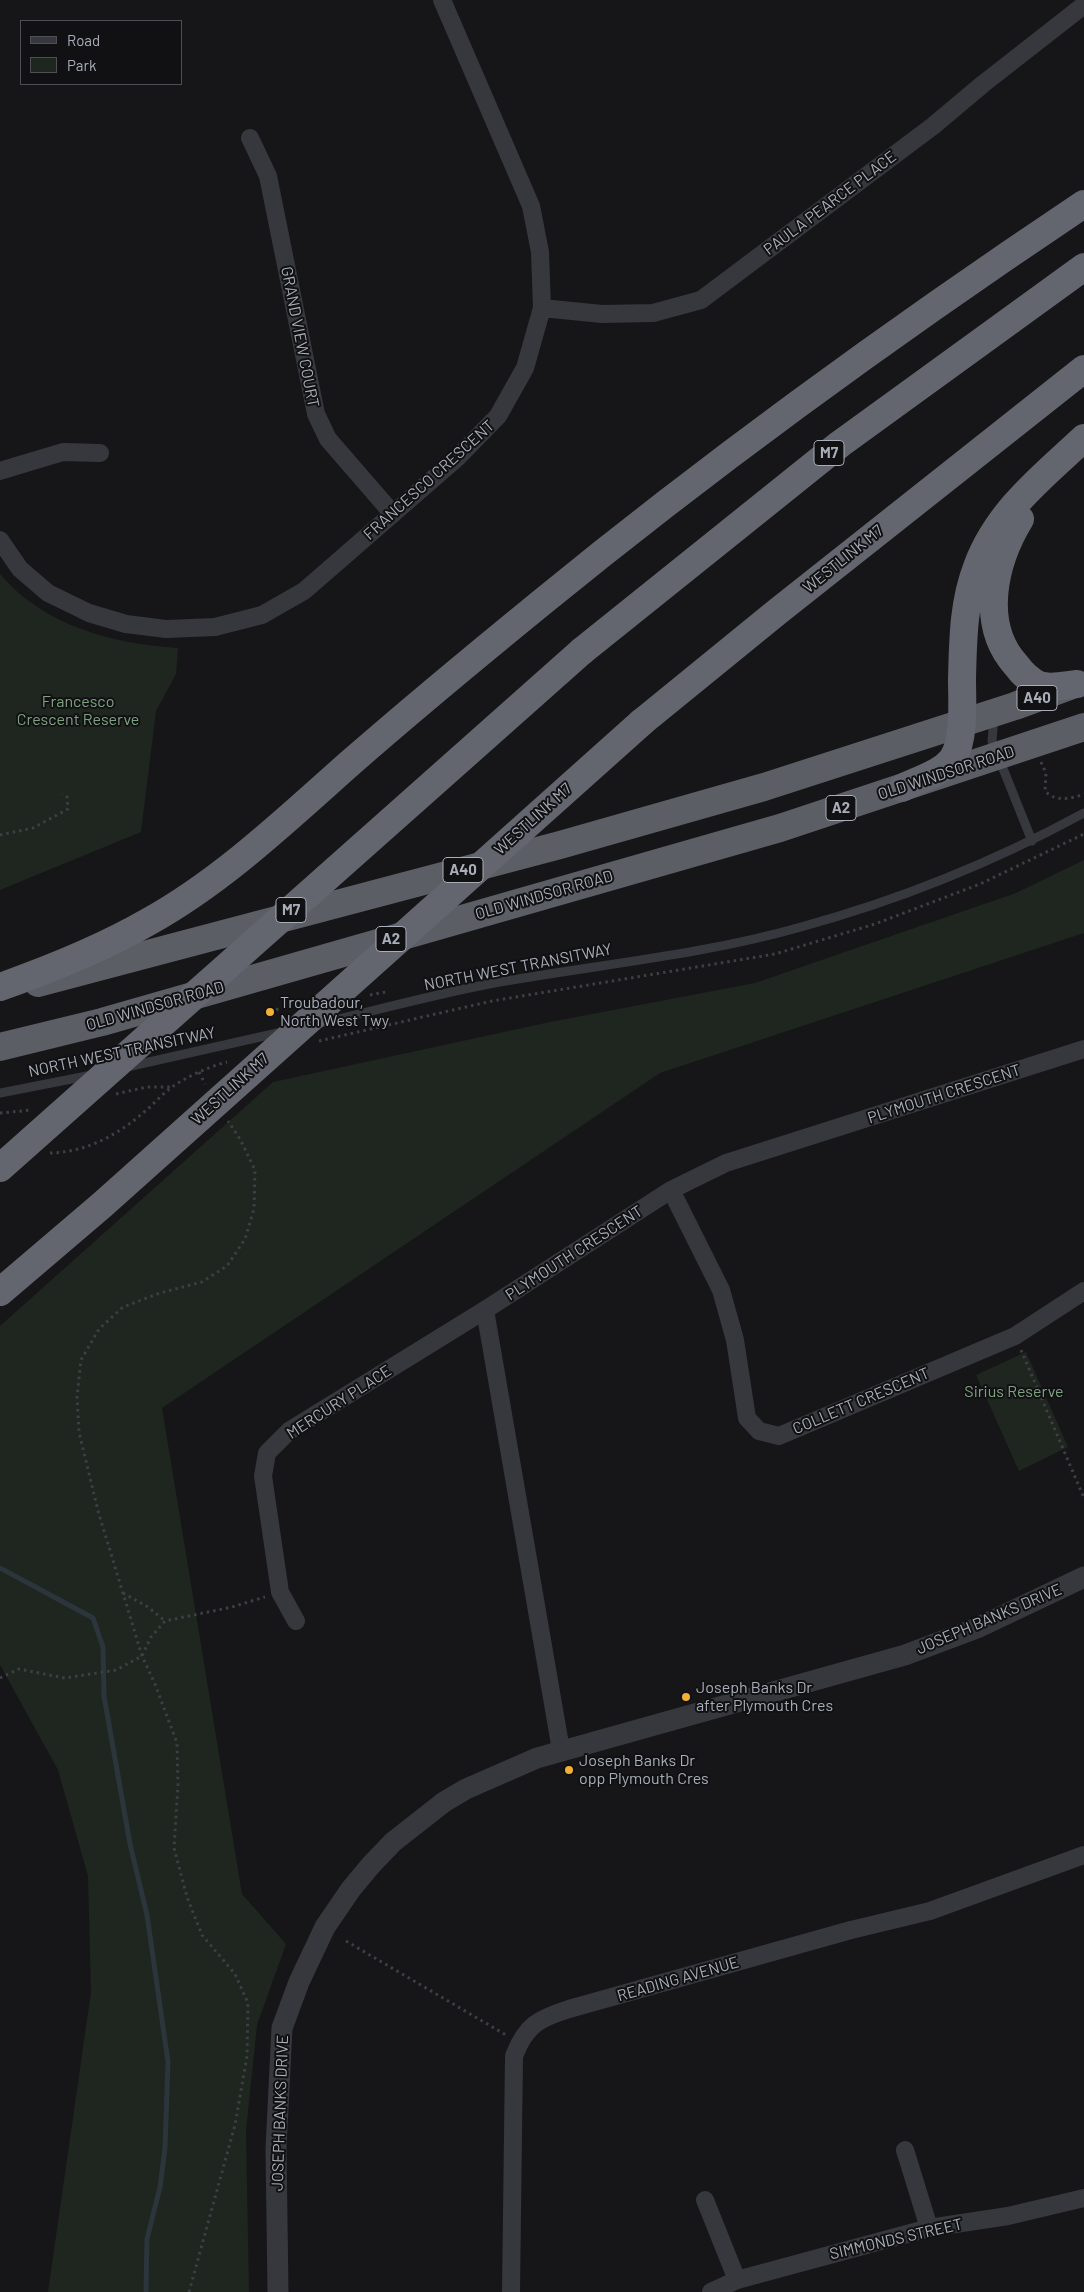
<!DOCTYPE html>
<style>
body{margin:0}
#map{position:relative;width:1084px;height:2292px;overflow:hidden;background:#161618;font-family:Barlow,sans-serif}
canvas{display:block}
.legend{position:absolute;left:20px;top:20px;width:162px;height:65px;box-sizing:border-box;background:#111113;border:1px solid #4d4f55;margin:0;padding:6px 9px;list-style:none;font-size:15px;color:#a8adb8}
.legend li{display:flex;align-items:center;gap:10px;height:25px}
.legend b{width:25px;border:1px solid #4d4f55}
</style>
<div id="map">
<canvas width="1084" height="2292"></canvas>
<ul class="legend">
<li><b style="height:6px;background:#37383d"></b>Road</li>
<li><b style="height:14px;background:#1e261f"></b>Park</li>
</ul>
</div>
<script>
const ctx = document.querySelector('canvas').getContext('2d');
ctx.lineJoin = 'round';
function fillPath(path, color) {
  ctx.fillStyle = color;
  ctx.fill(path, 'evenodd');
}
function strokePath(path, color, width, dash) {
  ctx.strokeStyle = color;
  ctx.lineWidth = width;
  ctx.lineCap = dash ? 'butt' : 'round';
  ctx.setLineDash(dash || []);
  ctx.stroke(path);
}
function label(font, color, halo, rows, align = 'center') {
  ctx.font = font + ' Barlow,sans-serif';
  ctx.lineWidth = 4;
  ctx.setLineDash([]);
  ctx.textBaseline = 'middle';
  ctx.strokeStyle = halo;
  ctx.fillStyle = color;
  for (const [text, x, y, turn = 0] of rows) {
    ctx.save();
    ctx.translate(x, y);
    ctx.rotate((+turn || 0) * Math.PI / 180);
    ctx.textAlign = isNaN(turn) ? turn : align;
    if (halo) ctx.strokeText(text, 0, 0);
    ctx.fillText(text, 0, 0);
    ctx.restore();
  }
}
const green = new Path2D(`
 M0,574C44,626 113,644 178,648L176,674L156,711L141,832L0,890Z
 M1084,860V933L660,1073L162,1408L242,1894L286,1944L257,2025L246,2131L249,2292H48L91,1992L88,1876L58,1770L0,1665V1326L273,1082L550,1022L755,983L1016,893Z
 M1026,1352L1068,1447L1019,1471L976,1375Z`);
const stream = new Path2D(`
 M0,1568L93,1618L103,1647L104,1696L130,1844L147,1915L168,2062L165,2148L160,2187L147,2239L146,2292`);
const path = new Path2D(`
 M1041,762L1046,773L1045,791C1055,802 1071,799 1084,794
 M0,835L33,828L68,809L67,797L62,794
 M370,995L386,992
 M270,1012L292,1004
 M319,1041L492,1001L775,954L875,924L980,884L1084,834
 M199,1072L205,1084
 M116,1094L147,1087H172
 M0,1113L32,1110
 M50,1153C86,1152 116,1136 143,1113C153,1105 161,1095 172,1087C188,1076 208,1067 227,1062
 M1021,1350L1084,1498
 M123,1593L148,1607L165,1621
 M0,1678L19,1669L65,1678L116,1670L142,1656L151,1637L165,1621L232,1607L265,1597
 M346,1941L506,2035
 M189,2292L235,2125L247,2056L248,2003L235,1974L202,1935L187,1897L174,1848L178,1785L177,1743L155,1684L142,1656L98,1511L79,1432L77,1397L81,1360L99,1329L123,1307L160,1293L202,1282L227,1266L245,1239L254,1209L255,1170L240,1139L228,1121`);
const service = new Path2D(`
 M994,717L992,741L1032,841
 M317,1024C374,1011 432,995 489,984C593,965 699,956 801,927C900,900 994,862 1084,813
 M127,1067L282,1032
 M0,1093L92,1075`);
const minor = new Path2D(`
 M250,138L268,176L316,414L328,439L393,514
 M542,308L602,314L653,313L701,300L933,126L983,84L1084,5
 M0,471L63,452L100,453
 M0,540L20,569L48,593L89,613L126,624L166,629L215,627L262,615L304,591L457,458L498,416L525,368L542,308L540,252L531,206L442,0
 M671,1190L721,1290L735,1340L747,1418L759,1431L779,1436L1015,1336L1084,1291
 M485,1310L561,1750
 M296,1621L280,1592L263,1476L267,1453L289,1431L485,1310L671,1190L726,1163L1084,1049
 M905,2150L929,2228
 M705,2200L737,2280
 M511,2292L514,2056C526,2025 538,2019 569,2009L851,1930L930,1911L1084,1855
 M711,2292L737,2280L929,2228L1008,2216L1084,2198`);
const tertiary = new Path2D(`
 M278,2292L276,2148L282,2028L299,1982L325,1927L351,1889L371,1865L393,1842L444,1802L466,1789L537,1758L905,1655L977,1628L1084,1577`);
const trunk = new Path2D(`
 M38,983L560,845L764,787L1015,706L1072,685
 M0,1047L102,1022L780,828L1084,727`);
const motorway = new Path2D(`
 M1020,519C994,562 979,624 1016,665C1022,673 1030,681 1039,685C1050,689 1066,685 1077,684
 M582,651L840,444L1084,267
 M642,722L777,612L1084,369
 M902,788C917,780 943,773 953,758C965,739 962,701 962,679C963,642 963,603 977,567C997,512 1042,477 1084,438
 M0,987C51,969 101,949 148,922C222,881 286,820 349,764C412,709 476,656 541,603C715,461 897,329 1084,204`);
const motorwayBridge = new Path2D(`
 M0,1168L582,651
 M0,1292L102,1205L642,722`);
const markers = [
 [270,1012,5,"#f2b134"],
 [686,1697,5,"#f2b134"],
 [569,1770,5,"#f2b134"]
];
const shields = [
 [829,453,30],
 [1037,698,40],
 [841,808,30],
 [463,870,40],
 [291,910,30],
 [391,939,30]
];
const shieldNames = [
 ["M7",829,453],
 ["A40",1037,698],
 ["A2",841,808],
 ["A40",463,870],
 ["M7",291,910],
 ["A2",391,939]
];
const streetNames = [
 ["PAULA PEARCE PLACE",830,203,-37],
 ["GRAND VIEW COURT",300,337,79],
 ["FRANCESCO CRESCENT",429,480,-42],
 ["WESTLINK M7",843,559,-39],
 ["OLD WINDSOR ROAD",946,773,-18],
 ["WESTLINK M7",533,819,-42],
 ["OLD WINDSOR ROAD",544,895,-16],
 ["NORTH WEST TRANSITWAY",518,967,-11],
 ["OLD WINDSOR ROAD",155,1006,-16],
 ["NORTH WEST TRANSITWAY",122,1052,-12],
 ["WESTLINK M7",230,1089,-42],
 ["PLYMOUTH CRESCENT",944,1094,-18],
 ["PLYMOUTH CRESCENT",574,1253,-33],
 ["COLLETT CRESCENT",861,1401,-23],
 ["MERCURY PLACE",339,1402,-33],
 ["JOSEPH BANKS DRIVE",989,1619,-23],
 ["READING AVENUE",678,1979,-16],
 ["JOSEPH BANKS DRIVE",280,2113,-88],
 ["SIMMONDS STREET",896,2239,-13]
];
const parkNames = [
 ["Francesco",78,702],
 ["Crescent Reserve",78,720],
 ["Sirius Reserve",1014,1392]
];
const poiNames = [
 ["Troubadour,",280,1003],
 ["North West Twy",280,1021],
 ["Joseph Banks Dr",696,1688],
 ["after Plymouth Cres",696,1706],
 ["Joseph Banks Dr",579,1761],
 ["opp Plymouth Cres",579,1779]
];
fillPath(green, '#1e261f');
strokePath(stream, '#2c353c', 5);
strokePath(path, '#3d3f44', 3, [2.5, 4]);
strokePath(service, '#37383d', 9);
strokePath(minor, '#37383d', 18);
strokePath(tertiary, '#37383d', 21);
strokePath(trunk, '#5b5e65', 28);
strokePath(motorway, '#63666e', 28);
strokePath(motorwayBridge, '#63666e', 28);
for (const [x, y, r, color] of markers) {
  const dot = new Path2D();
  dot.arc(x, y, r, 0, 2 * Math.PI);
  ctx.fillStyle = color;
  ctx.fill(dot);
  strokePath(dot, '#111113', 2);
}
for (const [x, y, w] of shields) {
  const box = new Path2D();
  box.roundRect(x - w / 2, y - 12.5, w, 25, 4);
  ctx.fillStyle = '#111113';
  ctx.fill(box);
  strokePath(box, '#a8adb8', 1);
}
label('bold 15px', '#a8adb8', null, shieldNames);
label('16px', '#a8adb8', '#111113', streetNames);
label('16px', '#7fa381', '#111113', parkNames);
label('16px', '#a8adb8', '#111113', poiNames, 'left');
</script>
